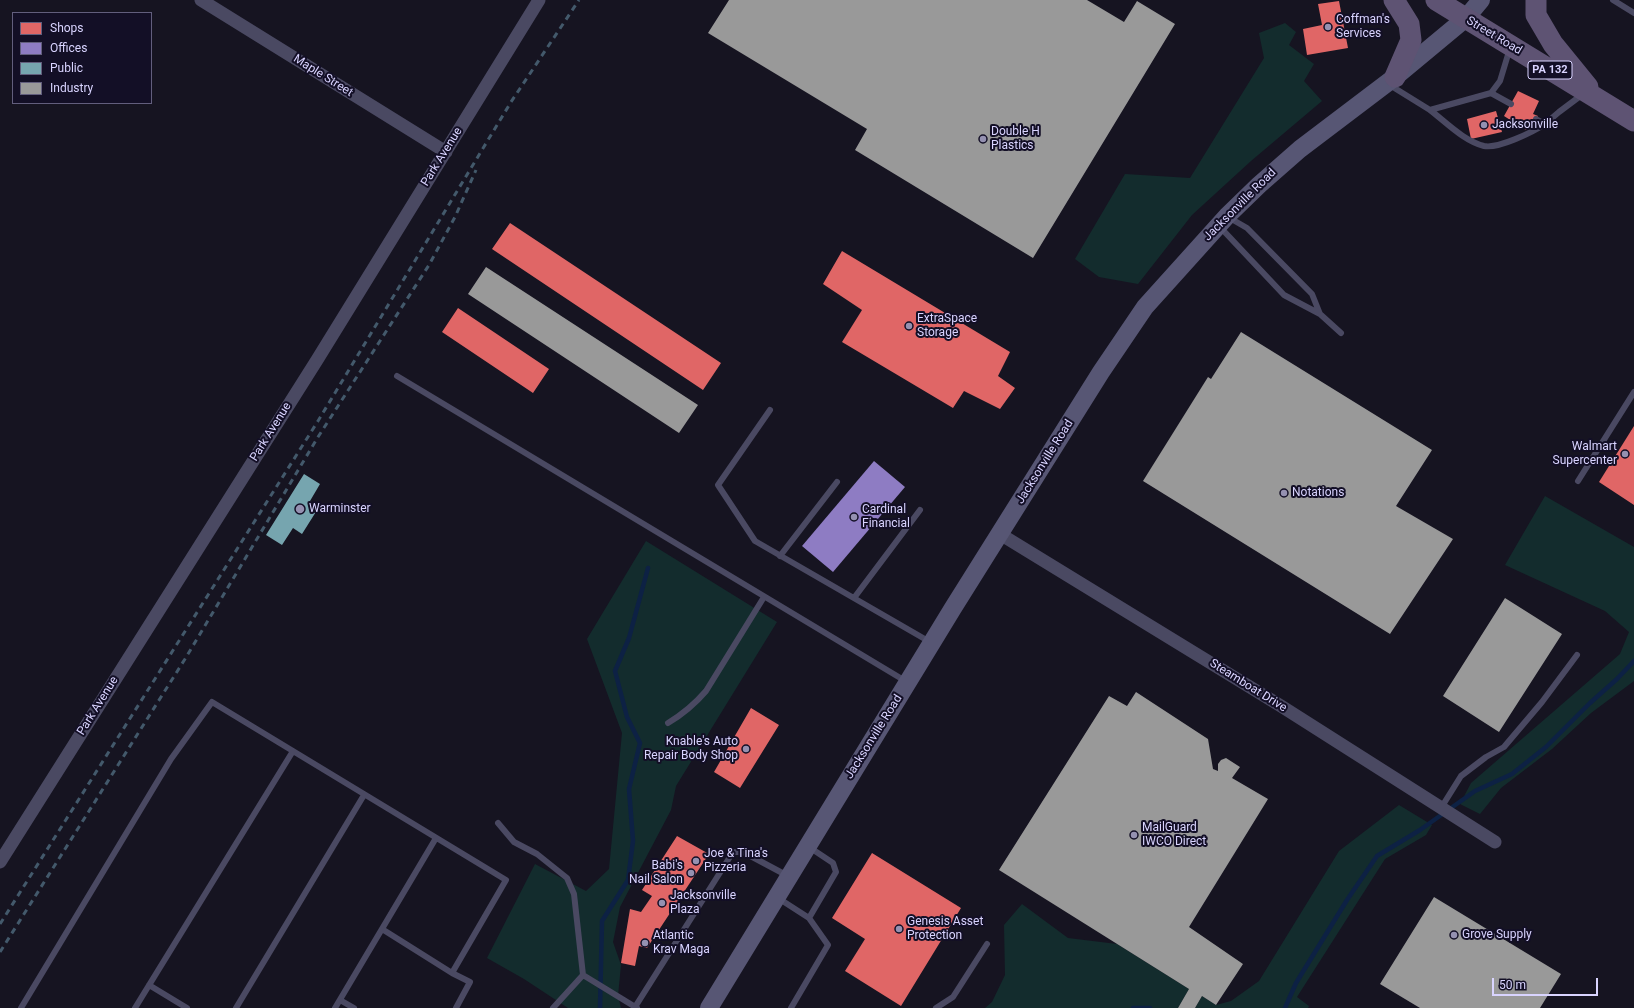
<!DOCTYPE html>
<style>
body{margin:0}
#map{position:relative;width:1634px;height:1008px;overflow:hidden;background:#161421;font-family:Roboto,sans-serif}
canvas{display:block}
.legend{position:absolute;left:12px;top:12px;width:140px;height:92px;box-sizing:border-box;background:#130f26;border:1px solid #625e7d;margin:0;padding:5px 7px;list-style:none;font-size:12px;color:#d9d4ff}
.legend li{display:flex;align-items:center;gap:8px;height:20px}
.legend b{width:20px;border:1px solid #625e7d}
.scale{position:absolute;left:1492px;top:978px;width:106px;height:18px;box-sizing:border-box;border:2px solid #d9d4ff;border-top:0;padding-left:5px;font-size:12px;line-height:14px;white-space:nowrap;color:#d9d4ff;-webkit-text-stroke:3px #130f26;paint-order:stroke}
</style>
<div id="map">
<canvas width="1634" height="1008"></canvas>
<ul class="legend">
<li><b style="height:11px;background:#e06666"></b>Shops</li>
<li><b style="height:11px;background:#8e7cc3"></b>Offices</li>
<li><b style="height:11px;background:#76a5af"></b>Public</li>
<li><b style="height:11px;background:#999"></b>Industry</li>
</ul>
<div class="scale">50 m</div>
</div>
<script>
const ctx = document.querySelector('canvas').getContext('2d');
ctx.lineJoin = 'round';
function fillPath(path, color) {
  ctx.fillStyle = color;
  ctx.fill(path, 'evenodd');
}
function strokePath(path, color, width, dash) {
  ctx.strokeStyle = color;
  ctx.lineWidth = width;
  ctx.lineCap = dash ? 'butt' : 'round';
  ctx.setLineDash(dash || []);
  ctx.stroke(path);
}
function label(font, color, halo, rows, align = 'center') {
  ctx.font = font + ' Roboto,sans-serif';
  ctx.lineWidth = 4;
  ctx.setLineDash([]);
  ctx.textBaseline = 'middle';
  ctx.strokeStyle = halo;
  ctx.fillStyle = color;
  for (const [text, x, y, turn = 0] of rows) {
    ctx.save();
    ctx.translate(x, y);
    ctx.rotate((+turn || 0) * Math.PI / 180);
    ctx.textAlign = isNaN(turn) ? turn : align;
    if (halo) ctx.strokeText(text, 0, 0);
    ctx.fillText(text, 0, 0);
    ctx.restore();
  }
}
const green = new Path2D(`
 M1285,23L1296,32L1289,45L1314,64L1304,81L1322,101L1251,161L1192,215L1138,284L1099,277L1075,259L1125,174L1190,178L1264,58L1259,33Z
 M1545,496L1634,547V681L1591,713L1552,749L1501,788L1480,814L1460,804L1471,783L1620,654L1629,632L1605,611L1505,565Z
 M646,541L777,622L676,786L671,810L620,907L613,942L621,965L618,996L621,1008H568L524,979L487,958L535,864L586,891L609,869L622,733L587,639Z
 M1399,805L1432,825L1426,835L1385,859L1297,997L1309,1006L1308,1008H1195L1202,996L1216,1005L1231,1001L1259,981L1339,851Z
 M1022,904L1068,938L1117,944L1189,989L1178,1008H985L992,1002L1005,975L1004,925Z`);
const shops = new Path2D(`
 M1339,1L1348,48L1307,55L1303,29L1322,25L1318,4Z
 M1518,91L1539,101L1533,114L1538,116L1526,130L1504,116Z
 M1496,111L1502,132L1471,139L1467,119Z
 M510,223L721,363L703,390L492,249Z
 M842,251L1010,352L998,376L1015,388L1000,409L964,391L953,408L842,342L862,310L823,284Z
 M458,308L549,369L533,393L442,332Z
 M1634,426V505L1599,482Z
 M751,708L779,725L740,788L714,772Z
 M677,836L709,854L647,948L639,946L635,966L621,963L630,909L641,912L652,896L642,890Z
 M872,853L961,908L901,1006L845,971L865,939L832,918Z`);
const offices = new Path2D(`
 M874,461L905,487L833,572L802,546Z`);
const public = new Path2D(`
 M304,474L320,484L310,501L319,507L302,534L293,528L282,545L266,535Z`);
const industry = new Path2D(`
 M729,0H1087L1124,22L1137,1L1175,24L1033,258L855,150L867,129L708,33Z
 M486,267L698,405L679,433L468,294Z
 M1241,332L1432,450L1396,506L1453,539L1390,634L1143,481L1208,377L1211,379Z
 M1505,598L1562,634L1499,732L1443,696Z
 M1136,692L1208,739L1213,769L1218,771V764L1221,760L1226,758L1240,767L1232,778L1268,799L1189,927L1243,964L1216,1005L1202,996L1195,1008H1178L1189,989L999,870L1109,696L1127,706Z
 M1434,897L1561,974L1540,1008H1420L1380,984Z`);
const stream = new Path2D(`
 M600,1008L602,921L628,880L633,841L629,789L640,743L627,717L615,671L629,638L648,568
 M1133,1008H1150
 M1285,1008L1296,983L1347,900L1377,856L1420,830L1475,791L1512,774L1546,747L1590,703L1617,679L1634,661`);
const service = new Path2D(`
 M1613,0L1634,13
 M1388,84L1430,110L1491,93L1500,81L1510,48
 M1491,93L1511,104
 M1430,110C1447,123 1464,141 1484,146C1498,149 1533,132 1545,124
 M1536,119L1545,124L1559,112L1583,94
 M1228,217L1247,228L1312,294L1320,314
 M1220,227L1284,295L1320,314L1341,333
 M397,376L907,682
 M770,410L718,485L755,541L930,642
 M1578,481L1634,392
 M780,556L837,482
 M854,598L920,510
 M668,723C683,714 694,705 706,691L764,597
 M1441,808L1461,776L1486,757L1504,747L1542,702L1577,655
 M498,823L514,842L537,854L567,878L574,894L583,975
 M809,847L833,863L836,872L809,918
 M778,898L809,918L828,945L791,1008
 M382,929L452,973
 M149,985L187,1008
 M340,1000L354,1008
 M635,1007L733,852H743L788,876
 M21,1008L171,759L212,702L506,880L452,973L470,982L456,1008
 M135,1008L293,751
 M236,1008L364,795
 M335,1008L436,838
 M553,1008L583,975L637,1008
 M936,1008L953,997L987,944`);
const minor = new Path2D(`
 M201,0L446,152
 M1000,534L1281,706L1495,842
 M0,862L317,360L539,0`);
const secondary = new Path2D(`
 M709,1008L953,608L1101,372L1145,307L1227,216L1259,185L1300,149L1395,77L1466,18L1481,0`);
const primary = new Path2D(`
 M1394,0L1409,24L1411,40L1395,77
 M1436,0L1634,121
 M1536,0V15L1553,44L1588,87`);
const rail = new Path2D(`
 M0,924L318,421L511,102L579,0
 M0,952L185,659L318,437L429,265L455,217L476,170`);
const markers = [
 [1328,27,4,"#9591b1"],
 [1484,125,4,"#9591b1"],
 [983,139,4,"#9591b1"],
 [909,326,4,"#9591b1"],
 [1625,454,4,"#9591b1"],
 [1284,493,4,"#9591b1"],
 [300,509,5,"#9591b1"],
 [854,517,4,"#9591b1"],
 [746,749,4,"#9591b1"],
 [1134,835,4,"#9591b1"],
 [696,861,4,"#9591b1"],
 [691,873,4,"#9591b1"],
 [662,903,4,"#9591b1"],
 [899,929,4,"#9591b1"],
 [1454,935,4,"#9591b1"],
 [645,943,4,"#9591b1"]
];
const shields = [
 [1550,70,44]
];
const shieldNames = [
 ["PA 132",1550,70]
];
const poiNames = [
 ["Coffman's",1336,20],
 ["Services",1336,34],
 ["Jacksonville",1492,125],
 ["Double H",991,132],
 ["Plastics",991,146],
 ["ExtraSpace",917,319],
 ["Storage",917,333],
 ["Walmart",1617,447,"right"],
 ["Supercenter",1617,461,"right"],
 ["Notations",1292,493],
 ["Warminster",309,509],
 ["Cardinal",862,510],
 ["Financial",862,524],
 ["Knable's Auto",738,742,"right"],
 ["Repair Body Shop",738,756,"right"],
 ["MailGuard",1142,828],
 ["IWCO Direct",1142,842],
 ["Joe & Tina's",704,854],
 ["Pizzeria",704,868],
 ["Babi's",683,866,"right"],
 ["Nail Salon",683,880,"right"],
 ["Jacksonville",670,896],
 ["Plaza",670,910],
 ["Genesis Asset",907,922],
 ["Protection",907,936],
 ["Grove Supply",1462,935],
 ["Atlantic",653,936],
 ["Krav Maga",653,950]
];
const streetNames = [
 ["Street Road",1494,36,31],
 ["Maple Street",323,76,32],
 ["Park Avenue",442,157,-58],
 ["Jacksonville Road",1240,205,-45],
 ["Park Avenue",271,432,-58],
 ["Jacksonville Road",1045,462,-58],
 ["Steamboat Drive",1248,686,32],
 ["Park Avenue",98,706,-58],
 ["Jacksonville Road",874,737,-58]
];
fillPath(green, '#132c2d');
fillPath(shops, '#e06666');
fillPath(offices, '#8e7cc3');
fillPath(public, '#76a5af');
fillPath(industry, '#999');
strokePath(stream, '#0d2144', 4.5);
strokePath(service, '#4a4962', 6);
strokePath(minor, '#4a4962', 13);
strokePath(secondary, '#575674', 18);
strokePath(primary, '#5e5373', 21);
strokePath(rail, '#43596b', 3, [6, 5]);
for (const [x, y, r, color] of markers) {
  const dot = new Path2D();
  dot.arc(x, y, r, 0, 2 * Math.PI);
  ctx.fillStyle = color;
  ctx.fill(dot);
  strokePath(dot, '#130f26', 1.5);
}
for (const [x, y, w] of shields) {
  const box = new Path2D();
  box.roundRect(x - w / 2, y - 9, w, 18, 3);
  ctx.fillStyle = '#130f26';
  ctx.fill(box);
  strokePath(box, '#d9d4ff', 1);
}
label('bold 11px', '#d9d4ff', null, shieldNames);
label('12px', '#d9d4ff', '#130f26', poiNames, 'left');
label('12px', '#d9d4ff', '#130f26', streetNames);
</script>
